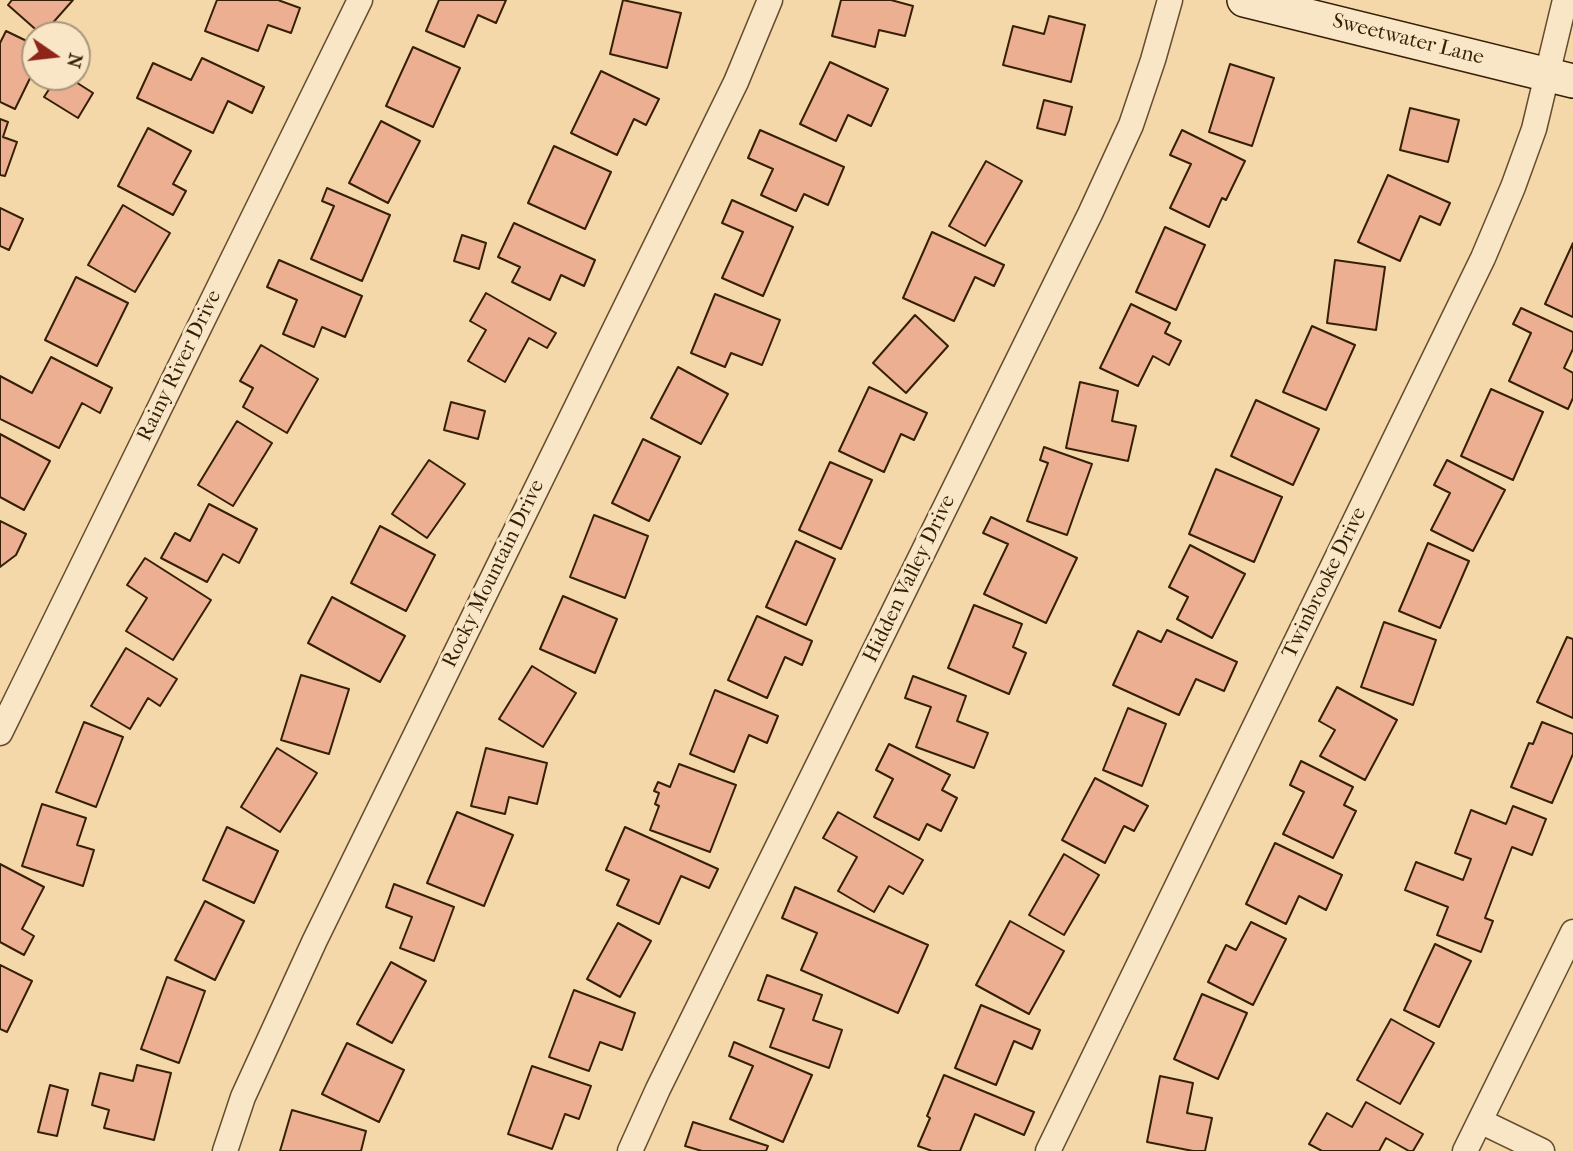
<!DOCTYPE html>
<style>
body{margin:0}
#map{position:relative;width:1573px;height:1151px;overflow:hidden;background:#f5d8a9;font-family:"IM FELL French Canon",serif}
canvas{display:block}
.north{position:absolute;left:21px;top:21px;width:70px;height:70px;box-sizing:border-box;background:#f8e6c7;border:2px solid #aa967a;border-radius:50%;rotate:104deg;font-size:19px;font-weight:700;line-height:28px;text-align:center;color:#351f06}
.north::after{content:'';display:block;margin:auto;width:24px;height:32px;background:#8f2418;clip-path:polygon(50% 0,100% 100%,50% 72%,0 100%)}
</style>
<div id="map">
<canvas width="1573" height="1151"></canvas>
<div class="north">N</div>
</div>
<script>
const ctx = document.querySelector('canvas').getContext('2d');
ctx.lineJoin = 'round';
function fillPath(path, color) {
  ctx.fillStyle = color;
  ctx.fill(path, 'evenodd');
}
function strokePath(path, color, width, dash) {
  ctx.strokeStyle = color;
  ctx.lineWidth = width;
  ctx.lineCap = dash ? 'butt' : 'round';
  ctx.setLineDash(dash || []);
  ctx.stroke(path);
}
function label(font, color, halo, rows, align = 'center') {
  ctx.font = font + ' "IM FELL French Canon",serif';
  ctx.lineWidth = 6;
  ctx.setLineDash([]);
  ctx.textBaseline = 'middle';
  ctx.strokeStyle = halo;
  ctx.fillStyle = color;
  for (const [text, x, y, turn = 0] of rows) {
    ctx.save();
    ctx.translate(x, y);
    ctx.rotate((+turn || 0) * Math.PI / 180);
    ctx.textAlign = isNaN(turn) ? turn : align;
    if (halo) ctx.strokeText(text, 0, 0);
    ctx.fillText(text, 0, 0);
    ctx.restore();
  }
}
const building = new Path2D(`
 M12,0H73L42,35L8,5Z
 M217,0H278L300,8L291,33L268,25L258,51L205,31Z
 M439,0H506L496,23L478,15L464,47L426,31Z
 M623,0L681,13L667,68L610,54Z
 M841,0H891L913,6L905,36L879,30L875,47L832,36Z
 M1049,16L1085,25L1071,82L1003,65L1013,26L1044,34Z
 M6,31L35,45V68L15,109L0,102V43Z
 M413,47L460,68L433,127L386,106Z
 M202,58L264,87L252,113L228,101L213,133L137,98L153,63L191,80Z
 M830,62L888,89L871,126L848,115L836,141L800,124Z
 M1230,64L1274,78L1252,146L1209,132Z
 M601,71L659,99L646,125L634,119L617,155L571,133Z
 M57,77H68L93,93L78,118L44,97Z
 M1044,100L1072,107L1065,135L1037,128Z
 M1410,108L1459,120L1448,162L1400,150Z
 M0,119L8,122L3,137L17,142L5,176L0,175Z
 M381,121L420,141L388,203L349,183Z
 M148,128L191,151L173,184L186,191L173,215L118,186Z
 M760,130L844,167L828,205L804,194L796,211L761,195L773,169L748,158Z
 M1182,130L1245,161L1226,200L1222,198L1209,227L1170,208L1191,164L1170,155Z
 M554,146L611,172L585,229L528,203Z
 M986,161L1022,181L985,246L949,226Z
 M1388,175L1450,203L1440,225L1420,216L1400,261L1358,242Z
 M327,188L390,215L362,281L311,259L334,206L322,201Z
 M732,200L793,227L763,296L722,278L743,232L722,223Z
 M123,205L170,233L135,292L88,265Z
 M0,208L23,219L9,250L0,246Z
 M514,223L595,260L584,286L561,275L550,300L512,282L520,267L498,257Z
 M1165,227L1205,245L1176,310L1136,292Z
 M932,232L1004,265L994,286L975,277L954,321L903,298Z
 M462,235L486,243L479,269L454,261Z
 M1573,243V317L1545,304Z
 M279,260L362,296L345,337L322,327L314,347L283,334L297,300L267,287Z
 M1335,260L1385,267L1376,330L1327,323Z
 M76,277L128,303L97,366L45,340Z
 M486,293L556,333L547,348L529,338L505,382L468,361L486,330L470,321Z
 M715,294L780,320L762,365L731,353L725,367L691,353Z
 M1131,304L1170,323L1165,333L1181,341L1169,365L1153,356L1138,386L1100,368Z
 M1521,308L1573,332V349L1564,368L1573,373V398L1568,409L1509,381L1531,333L1513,324Z
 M915,315L948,346L906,393L873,363Z
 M1312,326L1355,345L1326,410L1283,392Z
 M261,345L318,379L287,433L243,407L253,388L240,381Z
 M51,357L112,388L100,413L82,403L59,448L0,419V376L32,393Z
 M678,367L728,394L701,444L651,418Z
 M1080,382L1118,391L1112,421L1136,426L1128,461L1066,448Z
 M869,387L927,413L914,440L901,434L884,472L839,451Z
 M1491,389L1543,412L1513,480L1461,456Z
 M1256,400L1319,429L1293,485L1231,456Z
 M451,402L485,411L478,439L444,430Z
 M237,421L272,443L233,506L198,485Z
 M0,434L50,461L24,510L0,497Z
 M643,439L680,457L649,521L612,503Z
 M1044,447L1092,464L1067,535L1027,521L1048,463L1040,460Z
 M429,460L465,484L427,538L392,514Z
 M1447,460L1505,490L1473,551L1431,530L1450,493L1434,485Z
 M830,462L872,480L841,549L799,530Z
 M1216,469L1282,497L1254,562L1189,534Z
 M209,504L257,529L239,563L223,554L207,582L161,558L175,533L190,541Z
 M594,515L648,536L625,598L570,577Z
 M991,517L1077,558L1046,623L984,594L1008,544L983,533Z
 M0,521L26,534L16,555L0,567Z
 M380,526L435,555L406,611L351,583Z
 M796,541L835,559L806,625L766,607Z
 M1428,543L1469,561L1440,628L1399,611Z
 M1190,545L1245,574L1212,638L1177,619L1188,597L1169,587Z
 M145,558L211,600L173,660L126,631L147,598L127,585Z
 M563,596L617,619L595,673L540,649Z
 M332,597L405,636L380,682L308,643Z
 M974,605L1022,624L1013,647L1026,653L1009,694L948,668Z
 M757,616L812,641L802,665L785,657L767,698L728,680Z
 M1384,622L1436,640L1413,705L1361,687Z
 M1167,630L1237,662L1224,691L1196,679L1179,715L1113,685L1138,631L1161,642Z
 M1567,637L1573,639V718L1537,702Z
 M126,648L177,679L160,706L148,698L130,729L91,706Z
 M532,666L576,693L543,747L499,719Z
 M301,675L349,689L329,754L281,740Z
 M913,676L966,696L957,721L988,733L974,768L916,747L931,707L905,698Z
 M1337,687L1397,720L1365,780L1320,756L1335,730L1319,721Z
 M715,690L778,716L767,743L749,735L734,772L690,754Z
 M1128,708L1166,724L1142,786L1103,770Z
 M84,722L123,737L96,807L56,792Z
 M1542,722L1573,734V754L1552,803L1511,787L1529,743L1533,744Z
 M889,744L950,775L942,790L957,798L941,831L927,824L919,840L874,817L893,779L876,770Z
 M277,748L317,773L280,832L241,807Z
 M486,748L547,763L537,804L509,797L505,814L471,806Z
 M1301,761L1353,787L1344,805L1356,811L1333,858L1283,834L1304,792L1290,785Z
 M679,764L736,785L710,852L650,830L659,806L655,804L659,793L654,791L658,782L670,787Z
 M1095,778L1148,806L1134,831L1124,826L1105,863L1062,840Z
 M42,804L86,818L77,845L94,850L83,886L22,866Z
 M1513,806L1546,819L1532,855L1512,847L1485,918L1493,921L1481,952L1437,935L1448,907L1405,890L1416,862L1463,880L1471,859L1455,853L1471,810L1506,824Z
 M457,812L513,835L484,906L427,883Z
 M838,812L923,860L903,894L889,886L874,912L838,891L857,857L823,838Z
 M227,827L278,851L254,903L203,880Z
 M625,827L718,869L709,888L681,876L659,924L617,905L629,880L606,870Z
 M1275,843L1342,875L1326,910L1299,896L1286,924L1246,904Z
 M1064,854L1099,875L1064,935L1029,915Z
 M0,864L44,887L22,929L34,936L24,955L0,942Z
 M394,884L454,907L434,961L400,948L412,917L386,907Z
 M795,887L928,945L898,1013L801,970L817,933L782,918Z
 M205,901L244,921L215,980L175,960Z
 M1010,921L1064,951L1029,1014L976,985Z
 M1251,922L1286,939L1253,1005L1208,982L1226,945L1236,950Z
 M618,923L651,941L620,997L587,979Z
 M1435,944L1471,961L1439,1027L1404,1010Z
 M391,962L426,981L392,1043L357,1024Z
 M0,965L32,981L7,1032L0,1029Z
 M767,975L822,995L813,1020L842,1030L829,1068L770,1047L784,1009L758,1000Z
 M167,977L205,991L179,1063L141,1049Z
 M574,990L635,1013L622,1050L600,1042L589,1071L549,1057Z
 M1202,994L1247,1013L1218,1079L1174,1059Z
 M981,1005L1040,1030L1032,1049L1014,1041L996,1085L955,1068Z
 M1391,1019L1434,1043L1400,1104L1357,1080Z
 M734,1042L812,1075L783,1142L730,1119L753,1066L729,1056Z
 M347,1043L404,1070L379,1122L322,1094Z
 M137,1065L171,1073L154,1140L104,1128L109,1110L92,1105L100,1073L133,1081Z
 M532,1066L591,1086L579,1119L565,1114L552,1149L508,1134Z
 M944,1075L1034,1112L1024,1135L975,1114L960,1151H932L918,1146L930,1118L927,1116Z
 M1160,1076L1193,1083L1187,1113L1212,1118L1205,1151H1193L1147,1142Z
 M50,1085L68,1090L57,1136L38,1132Z
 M1366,1102L1423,1134L1413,1151H1409L1386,1138L1379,1151H1322L1309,1144L1327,1113L1352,1127Z
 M292,1110L366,1131L361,1151H280Z
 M693,1122L768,1146L766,1151H702L685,1146Z`);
const street = new Path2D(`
 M0,733L360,0
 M1480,1121L1542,1151
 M225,1151L243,1097L315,940L736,82L770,0
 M630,1151L658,1089L1090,214L1131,125L1153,60L1170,0
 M1048,1151L1483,258L1513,187L1534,129L1565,0
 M1465,1151L1573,932`);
const secondary = new Path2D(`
 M1244,0L1573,81`);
const streetNames = [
 ["Sweetwater Lane",1408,40,14],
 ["Rainy River Drive",180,366,-64],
 ["Rocky Mountain Drive",494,574,-64],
 ["Hidden Valley Drive",910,579,-64],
 ["Twinbrooke Drive",1325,583,-64]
];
fillPath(building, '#ecaf91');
strokePath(building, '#351f06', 2);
strokePath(street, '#654d2f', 27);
strokePath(secondary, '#351f06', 36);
strokePath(street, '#f8e6c7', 24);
strokePath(secondary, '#f8e6c7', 33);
label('21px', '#351f06', '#f8e6c7', streetNames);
</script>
